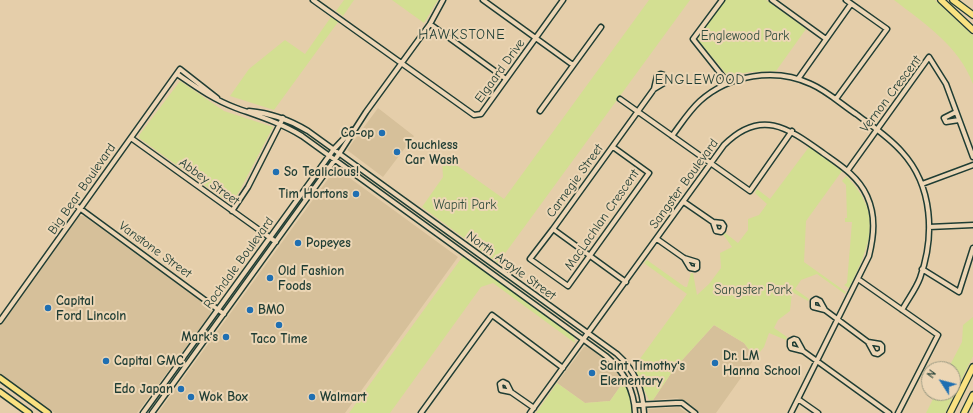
<!DOCTYPE html>
<style>
body{margin:0}
#map{position:relative;width:973px;height:413px;overflow:hidden;background:#e5ceaa;font-family:"Comic Neue",sans-serif}
canvas{display:block}
.north{position:absolute;left:921px;top:361px;width:40px;height:40px;box-sizing:border-box;background:#ecd6b5;border:1px solid #9a9981;border-radius:50%;rotate:306deg;font-size:11px;font-weight:700;line-height:16px;text-align:center;color:#1f3d34}
.north::after{content:'';display:block;margin:auto;width:14px;height:18px;background:#1f6fb2;clip-path:polygon(50% 0,100% 100%,50% 72%,0 100%)}
</style>
<div id="map">
<canvas width="973" height="413"></canvas>
<div class="north">N</div>
</div>
<script>
const ctx = document.querySelector('canvas').getContext('2d');
ctx.lineJoin = 'round';
function fillPath(path, color) {
  ctx.fillStyle = color;
  ctx.fill(path, 'evenodd');
}
function strokePath(path, color, width, dash) {
  ctx.strokeStyle = color;
  ctx.lineWidth = width;
  ctx.lineCap = dash ? 'butt' : 'round';
  ctx.setLineDash(dash || []);
  ctx.stroke(path);
}
function label(font, color, halo, rows, align = 'center') {
  ctx.font = font + ' "Comic Neue",sans-serif';
  ctx.lineWidth = 4;
  ctx.setLineDash([]);
  ctx.textBaseline = 'middle';
  ctx.strokeStyle = halo;
  ctx.fillStyle = color;
  for (const [text, x, y, turn = 0] of rows) {
    ctx.save();
    ctx.translate(x, y);
    ctx.rotate((+turn || 0) * Math.PI / 180);
    ctx.textAlign = isNaN(turn) ? turn : align;
    if (halo) ctx.strokeText(text, 0, 0);
    ctx.fillText(text, 0, 0);
    ctx.restore();
  }
}
const built = new Path2D(`
 M378,108L414,136L383,177L347,150Z
 M336,168L458,257L345,413H158Z
 M78,216H84L212,309L211,314L137,413H55L0,374V325Z
 M714,325L744,343L755,358L716,413H700L684,401L677,398L653,400L674,369Z
 M588,346L610,363L624,381L610,401L585,403L557,383L584,347Z
 M679,407L687,413H649L648,409Z`);
const green = new Path2D(`
 M344,0H354L343,16L336,11Z
 M392,0H438L424,23Z
 M649,0H690L498,263L422,207L443,177L442,161L445,157L504,199Z
 M725,0H766L806,29L776,71L750,72L728,76L699,41V35Z
 M894,0H935L971,34L973,36V84C959,46 924,23 894,0Z
 M331,17L338,22L274,110L230,96L249,69L285,40L305,54Z
 M180,81L224,111L273,127L240,190L231,204L139,138L140,134Z
 M809,147L842,171L806,221L804,262L846,292L845,294L817,274L801,280L795,289L809,299L808,301L792,292L790,311L778,320L774,328L787,337L786,340L769,333L764,347L755,358L744,343L714,325L674,369L653,400H649L634,367L687,294L644,263L647,260L685,287H687L691,273H693L697,295L709,284L721,268L720,253L732,247L723,234L724,232L738,243L748,230V219L759,215L767,204L755,193L757,189L770,199Z
 M846,176C884,214 870,246 849,288L844,285L847,283L852,222H845V218H847L846,185L842,181Z
 M463,256L574,337L575,343L493,283L481,287L390,413H349Z
 M973,317V356L945,413H926L936,393H953V369H948L962,342L963,325Z
 M624,381L629,394L632,413H536L557,383L585,403L610,401Z`);
const minor = new Path2D(`
 M313,0L474,115L481,114L563,0
 M483,0L573,65
 M722,0L693,39L728,83
 M772,0L826,39
 M430,24L506,79
 M177,74C196,87 214,100 236,108C258,116 281,123 302,136L606,356C624,371 634,389 635,413
 M798,79L851,4
 M620,99L750,191L792,131
 M836,99L887,29L846,0
 M249,111C271,113 290,120 308,131L617,354C635,370 643,389 644,413
 M540,111L601,27
 M956,112L944,118L946,122L959,120
 M672,136C681,124 689,111 700,101C729,75 775,67 811,84C827,91 841,104 856,114C872,126 889,137 902,152C933,186 935,236 920,278C916,289 908,299 902,310
 M131,138L276,242
 M848,170L929,57L946,84L973,157
 M922,184L973,165
 M684,202L713,222L722,223L724,226L723,230L721,232L716,231L713,222
 M74,204L224,314
 M232,211L248,187L283,118
 M929,227L973,225
 M553,229L530,259L568,286L649,173L613,147
 M657,239L684,258L697,262V268L695,269L690,268L684,258
 M922,269L959,292L973,248
 M858,279L938,335L898,413
 M626,282L553,229L654,89L664,83L666,79L664,75L661,74L657,76L654,89
 M825,310L820,301L816,299L813,301V307L825,310L868,342L874,353L878,354L882,351V346L880,344L868,342
 M0,321L180,69L217,98
 M803,351L797,340L794,339L790,341V346L791,348L803,351L889,413
 M511,392L501,390L500,384L503,382L507,384L511,392L534,408
 M798,399L818,413
 M635,405L676,403H682L695,413
 M143,413L334,149L352,130
 M152,413L339,154L366,112L430,24L443,0
 M421,413L492,315L563,368
 M530,413L724,145C761,108 788,128 823,153C840,165 858,176 867,196C876,216 874,235 869,256L791,413`);
const major = new Path2D(`
 M0,378L48,413
 M0,392L29,413`);
const highway = new Path2D(`
 M941,0L973,30
 M953,0L973,15
 M950,413L973,367
 M964,413L973,395`);
const markers = [
 [382,133,4,"#1f6fb2"],
 [397,152,4,"#1f6fb2"],
 [276,172,4,"#1f6fb2"],
 [356,194,4,"#1f6fb2"],
 [298,243,4,"#1f6fb2"],
 [270,278,4,"#1f6fb2"],
 [48,308,4,"#1f6fb2"],
 [250,310,4,"#1f6fb2"],
 [279,325,4,"#1f6fb2"],
 [226,337,4,"#1f6fb2"],
 [106,361,4,"#1f6fb2"],
 [715,363,4,"#1f6fb2"],
 [592,373,4,"#1f6fb2"],
 [181,389,4,"#1f6fb2"],
 [191,397,4,"#1f6fb2"],
 [312,397,4,"#1f6fb2"]
];
const parkNames = [
 ["Englewood Park",745,36],
 ["Wapiti Park",465,205],
 ["Sangster Park",753,290]
];
const streetNames = [
 ["Elgaard Drive",500,71,-54],
 ["Vernon Crescent",891,94,-53],
 ["Carnegie Street",575,181,-54],
 ["Abbey Street",209,182,36],
 ["Sangster Boulevard",684,184,-54],
 ["Big Bear Boulevard",82,189,-55],
 ["MacLachlan Crescent",602,220,-55],
 ["Vanstone Street",155,250,36],
 ["Rochdale Boulevard",239,263,-54],
 ["North Argyle Street",511,266,36]
];
const poiNames = [
 ["Co-op",374,133,"right"],
 ["Touchless",405,145],
 ["Car Wash",405,160],
 ["So Tealicious!",284,172],
 ["Tim Hortons",348,194,"right"],
 ["Popeyes",306,243],
 ["Old Fashion",278,271],
 ["Foods",278,286],
 ["Capital",56,301],
 ["Ford Lincoln",56,316],
 ["BMO",258,310],
 ["Mark's",218,337,"right"],
 ["Taco Time",279,339,"center"],
 ["Dr. LM",723,356],
 ["Hanna School",723,371],
 ["Capital GMC",114,361],
 ["Saint Timothy's",600,366],
 ["Elementary",600,381],
 ["Edo Japan",173,389,"right"],
 ["Wok Box",199,397],
 ["Walmart",320,397]
];
const neighbourhoodNames = [
 ["HAWKSTONE",462,35],
 ["ENGLEWOOD",700,80]
];
fillPath(built, '#d6c09a');
fillPath(green, '#d3df92');
strokePath(minor, '#1f3d34', 7);
strokePath(major, '#1f3d34', 8);
strokePath(highway, '#1f3d34', 8);
strokePath(minor, '#ecd6b5', 4);
strokePath(major, '#f9e181', 5);
strokePath(highway, '#f9e181', 5.5);
for (const [x, y, r, color] of markers) {
  const dot = new Path2D();
  dot.arc(x, y, r, 0, 2 * Math.PI);
  ctx.fillStyle = color;
  ctx.fill(dot);
  strokePath(dot, '#ecd6b5', 1.5);
}
label('13px', '#314d3d', '#ecd6b5', parkNames);
label('13px', '#1f3d34', '#ecd6b5', streetNames);
label('bold 13px', '#1f3d34', '#ecd6b5', poiNames, 'left');
ctx.letterSpacing = '1px';
label('14px', '#1f3d34', '#ecd6b5', neighbourhoodNames);
ctx.letterSpacing = '0px';
</script>
